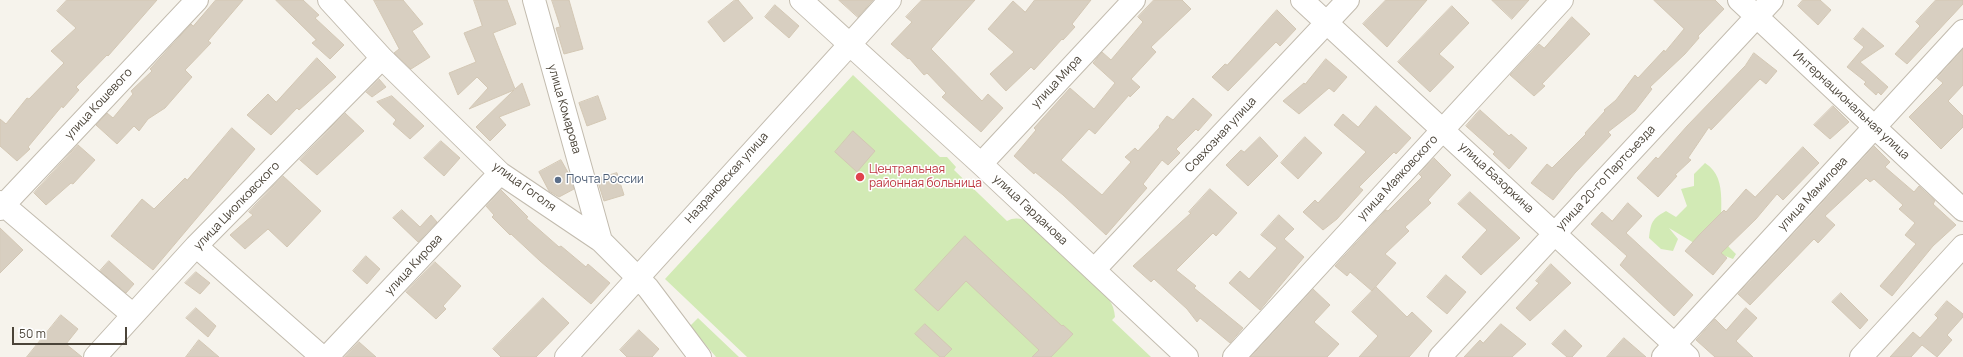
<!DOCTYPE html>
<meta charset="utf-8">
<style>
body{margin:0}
#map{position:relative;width:1963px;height:357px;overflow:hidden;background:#f6f3ec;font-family:Manrope,sans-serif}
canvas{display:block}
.scale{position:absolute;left:12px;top:327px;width:115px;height:18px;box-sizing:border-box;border:2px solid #4b4439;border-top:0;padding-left:5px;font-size:12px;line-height:14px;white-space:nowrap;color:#4b4439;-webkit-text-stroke:3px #fff;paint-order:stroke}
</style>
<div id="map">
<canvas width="1963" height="357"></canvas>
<div class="scale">50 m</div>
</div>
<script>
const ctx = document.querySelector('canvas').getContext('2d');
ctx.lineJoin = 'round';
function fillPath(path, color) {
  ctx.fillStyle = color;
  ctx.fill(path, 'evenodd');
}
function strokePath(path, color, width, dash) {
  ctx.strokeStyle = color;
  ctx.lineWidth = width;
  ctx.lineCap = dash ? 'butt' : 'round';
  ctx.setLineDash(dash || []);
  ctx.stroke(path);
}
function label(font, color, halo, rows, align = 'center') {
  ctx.font = font + ' Manrope,sans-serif';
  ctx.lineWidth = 3;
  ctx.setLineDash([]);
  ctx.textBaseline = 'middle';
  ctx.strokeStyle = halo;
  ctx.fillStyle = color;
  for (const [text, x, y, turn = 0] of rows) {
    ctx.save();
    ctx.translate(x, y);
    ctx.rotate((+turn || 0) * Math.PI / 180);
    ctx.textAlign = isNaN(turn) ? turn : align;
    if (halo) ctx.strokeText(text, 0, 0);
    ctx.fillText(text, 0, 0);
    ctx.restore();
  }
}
const green = new Path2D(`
 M853,75L940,157H947L956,167L954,170L1007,221C1029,208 1055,248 1067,260C1077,270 1092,274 1096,287C1107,295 1114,303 1115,317L1112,320L1151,357H747L665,279Z
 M1705,163C1731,179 1716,215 1724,239C1726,245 1732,250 1736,254L1733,259L1699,246L1669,228L1678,239L1673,251L1661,249L1649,238C1651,222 1652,219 1666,211L1676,217L1687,206L1681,189L1694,186V174Z
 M698,318L739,357H716L690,326Z`);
const building = new Path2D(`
 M67,0H157L108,56L107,55L76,87L79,90L63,108L62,106L28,147L30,149L17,161L0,146V119L6,124L27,98L29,99L64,63L51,51L76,28L57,11Z
 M216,0H243L208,41L211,43L185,70L192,77L165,108L148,119L139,131L134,126L117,144L96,125L107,113L113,118L133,94L131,91L152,71L150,69L191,24L193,26Z
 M276,0H303L319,15L315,18L344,45L330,59L312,43L316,40Z
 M374,0H403L423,24L412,31L430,57L411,69L394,53L399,49Z
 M474,0H507L516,24L493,33L515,89L522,83L530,105L499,117L506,125L490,141L476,127L514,90L469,109L488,88L477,77L458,95L449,73L476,62L464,33L482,26Z
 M552,0H569L583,49L564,54L556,28L560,27Z
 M735,0H738L753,18L724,42L708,22Z
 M839,0H873L858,17Z
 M922,0H975L931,49L982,101L988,94L1003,108L981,132L942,97L946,93L927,73L924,75L909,58L908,59L891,44L912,22L906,17Z
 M1035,0H1091L1072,24L1075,27L1063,40L1062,39L1034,70L1031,67L1006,91L990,74L1014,52L988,29L1013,1L1025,12Z
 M1154,0H1182L1191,9L1151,47L1156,52L1131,79L1140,87L1130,97L1129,95L1095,134L1089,129L1061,160L1102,195L1131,162L1125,157L1135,148L1138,151L1160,127L1159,126L1167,116L1173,120L1193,98L1212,115L1198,131L1196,129L1176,149L1180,153L1168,165L1162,160L1143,184L1147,188L1106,235L1063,195L1035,172L1034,174L1014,156L1036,130L1034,128L1070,88L1094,109L1115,83L1093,63L1102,52L1111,60L1143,22L1138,17Z
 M1386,0H1427L1387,47L1363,24Z
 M1492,0H1529L1512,19Z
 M1654,0H1715L1724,9L1698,36L1699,38L1685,54L1650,87L1652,89L1635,111L1608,132L1611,135L1575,173L1553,200L1531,183L1547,164L1552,168L1586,134L1585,133L1605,111L1604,110L1616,100L1635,75L1638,78L1664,50L1665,52L1684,29Z
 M1803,0H1820L1831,10L1818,25L1798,6Z
 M1936,0H1963V4L1907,64L1895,54L1920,26L1916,22Z
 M775,5L799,26L789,38L765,17Z
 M1452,6L1469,23L1439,54L1454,67L1430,92L1398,62Z
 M1277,10L1296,29L1280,46L1276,42L1228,91L1212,77L1225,64L1227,65Z
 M1572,17L1590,34L1542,84L1545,86L1534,96L1510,75L1539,44L1544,48Z
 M1863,28L1884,46L1860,62L1888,87L1881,95L1878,92L1876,95L1864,84L1866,82L1847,67L1864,47L1854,39Z
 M1963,49V85L1948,101L1963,116V127L1941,149L1909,117L1943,83L1937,78Z
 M1754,53L1777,71L1766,84L1760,79L1711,130L1709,127L1688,158L1691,160L1675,175L1677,176L1658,197L1637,178L1656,157L1658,159L1687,126L1745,66Z
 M317,58L336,77L299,110L297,108L271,135L247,115L268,94L276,102Z
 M1326,59L1347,77L1334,92L1329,88L1299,114L1283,101L1304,83L1305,84Z
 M379,79L386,87L372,97L366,92Z
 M392,96L424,126L410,139L393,124L396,120L377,102Z
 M598,96L606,119L587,126L579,103Z
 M1376,106L1411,138L1396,154L1394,152L1359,187L1363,190L1337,219L1323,230L1303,212L1315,200L1318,203L1366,152L1334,125L1343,114L1358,127Z
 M1833,106L1849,122L1830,139L1814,125Z
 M1480,110L1509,136L1511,134L1527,148L1509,169L1493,154L1495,152L1466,126Z
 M345,113L364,131L317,175L300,160Z
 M232,128L255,149L153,270L111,236L142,199L154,209L185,178L187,180Z
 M853,131L875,151L857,172L835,152Z
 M1260,137L1278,156L1248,186L1226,165L1241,150L1244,152Z
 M1305,137L1322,153L1298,179L1281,163Z
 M441,141L460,158L444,176L424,158Z
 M78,145L95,160L73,184L71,183L46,205L34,193Z
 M1874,146L1890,162L1885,167L1914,192L1919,186L1935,201L1933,204L1956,225L1933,246L1892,296L1880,286L1916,244L1905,235L1915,223L1899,209L1903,205L1874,179L1870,182L1866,178L1825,216L1835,225L1818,243L1814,239L1750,305L1738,294Z
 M1803,147L1819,163L1783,200L1777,194L1756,219L1721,253L1727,258L1713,275L1685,251L1699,235L1724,210L1726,212L1746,189L1755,197Z
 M1434,158L1451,175L1428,200L1431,203L1405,227L1409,231L1385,254L1396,263L1372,291L1350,272L1347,276L1335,266L1386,210L1388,211L1422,177L1419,174Z
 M561,160L570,176L574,189L559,197L549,191L539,172Z
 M617,173L624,195L604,201L597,179Z
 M283,176L321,211L287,247L268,229L245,249L230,235L253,215L249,212Z
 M1210,189L1237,213L1216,236L1213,233L1176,270L1196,286L1194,288L1243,328L1230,343L1200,318L1197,322L1187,309L1154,279L1151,282L1133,266L1191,213L1189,212Z
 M501,190L528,217L526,218L559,247L561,246L586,267L588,264L610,283L591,304L540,261L511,234L510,235L492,217L494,215L486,206Z
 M1470,192L1520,238L1481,275L1462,257L1487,230L1458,204Z
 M1628,203L1642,216L1626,233L1693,295L1674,316L1620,265L1627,256L1591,224L1602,212L1612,221Z
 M402,210L420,227L431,215L437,222L418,242L393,218Z
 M1279,215L1294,229L1284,239L1304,257L1260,310L1229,283L1240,271L1249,279L1277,248L1261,235Z
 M0,228L23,250L0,273Z
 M965,236L1062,326L1063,325L1073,334L1051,357H1032L1039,350L966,281L938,311L915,290Z
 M366,256L380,269L367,284L353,271Z
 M109,261L134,284L126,293L100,271Z
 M435,262L461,286L443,306L446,309L436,319L406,292Z
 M1551,264L1571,283L1530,321L1516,308L1539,283L1536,281Z
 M196,272L210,283L200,294L185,283Z
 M1446,275L1466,292L1447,314L1427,297Z
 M1376,287L1407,317L1412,312L1432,331L1409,357H1359L1378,336L1352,312Z
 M1313,289L1330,305L1314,322L1339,344L1327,357H1251Z
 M1841,293L1868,320L1860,329L1832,302Z
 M543,298L569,323L536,357H501L493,349Z
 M1947,301L1963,314V317L1947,335L1952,340L1937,357L1922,345L1911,357H1890L1913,332L1920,338L1938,318L1935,315Z
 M196,308L216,326L208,337L186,318Z
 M1746,308L1757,318L1736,341L1753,357H1715L1696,340L1715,319L1726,330Z
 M61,315L78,329L66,344L82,357H27Z
 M925,324L952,349L944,357H940L915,334Z
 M1501,324L1526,344L1512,357H1464L1480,340L1483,343Z
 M639,330L659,349L652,357H627L620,350Z
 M1565,330L1582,346L1572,357H1567L1552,344Z
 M1624,338L1646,357H1607Z
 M199,340L219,357H186Z
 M359,342L376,357H345Z`);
const minor = new Path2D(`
 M329,0L382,58L500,173L601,241L648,288L700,357
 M534,0L601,241
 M801,0L981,164L1187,357
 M1302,0L1688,357
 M1739,0L1963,210
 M981,164L1134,0
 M0,202L133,315
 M0,209L197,0
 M196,246L322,357
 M1094,270L1348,0
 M95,357L196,246L382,58
 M327,357L500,173
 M566,357L890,0
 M1234,357L1562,0
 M1440,357L1772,0
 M1663,357L1963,31
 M1861,357L1963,246`);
const markers = [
 [860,177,5,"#e0444e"],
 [558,180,4,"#5c6f8a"]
];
const streetNames = [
 ["улица Мира",1057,82,-47],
 ["улица Кошевого",99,104,-47],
 ["Интернациональная улица",1851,105,43],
 ["улица Комарова",564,109,74],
 ["Совхозная улица",1221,135,-47],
 ["Назрановская улица",727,178,-48],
 ["улица Маяковского",1398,178,-47],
 ["улица Базоркина",1496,178,43],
 ["улица 20-го Партсъезда",1606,178,-47],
 ["улица Гоголя",524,187,36],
 ["улица Мамилова",1813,194,-47],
 ["улица Циолковского",237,206,-46],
 ["улица Гарданова",1030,210,43],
 ["улица Кирова",414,265,-47]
];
const healthNames = [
 ["Центральная",869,170],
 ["районная больница",869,184]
];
const serviceNames = [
 ["Почта России",566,180]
];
fillPath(green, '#d2eab5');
fillPath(building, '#d8cfc1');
strokePath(building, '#d3c7b4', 1);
strokePath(minor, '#c2bbae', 24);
strokePath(minor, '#fff', 22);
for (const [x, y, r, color] of markers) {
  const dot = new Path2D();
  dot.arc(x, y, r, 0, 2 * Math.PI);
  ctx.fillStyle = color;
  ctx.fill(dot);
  strokePath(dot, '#fff', 1.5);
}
label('12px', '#4b4439', '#fff', streetNames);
label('12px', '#be3a42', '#fff', healthNames, 'left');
label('12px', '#4e5e75', '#fff', serviceNames, 'left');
</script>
